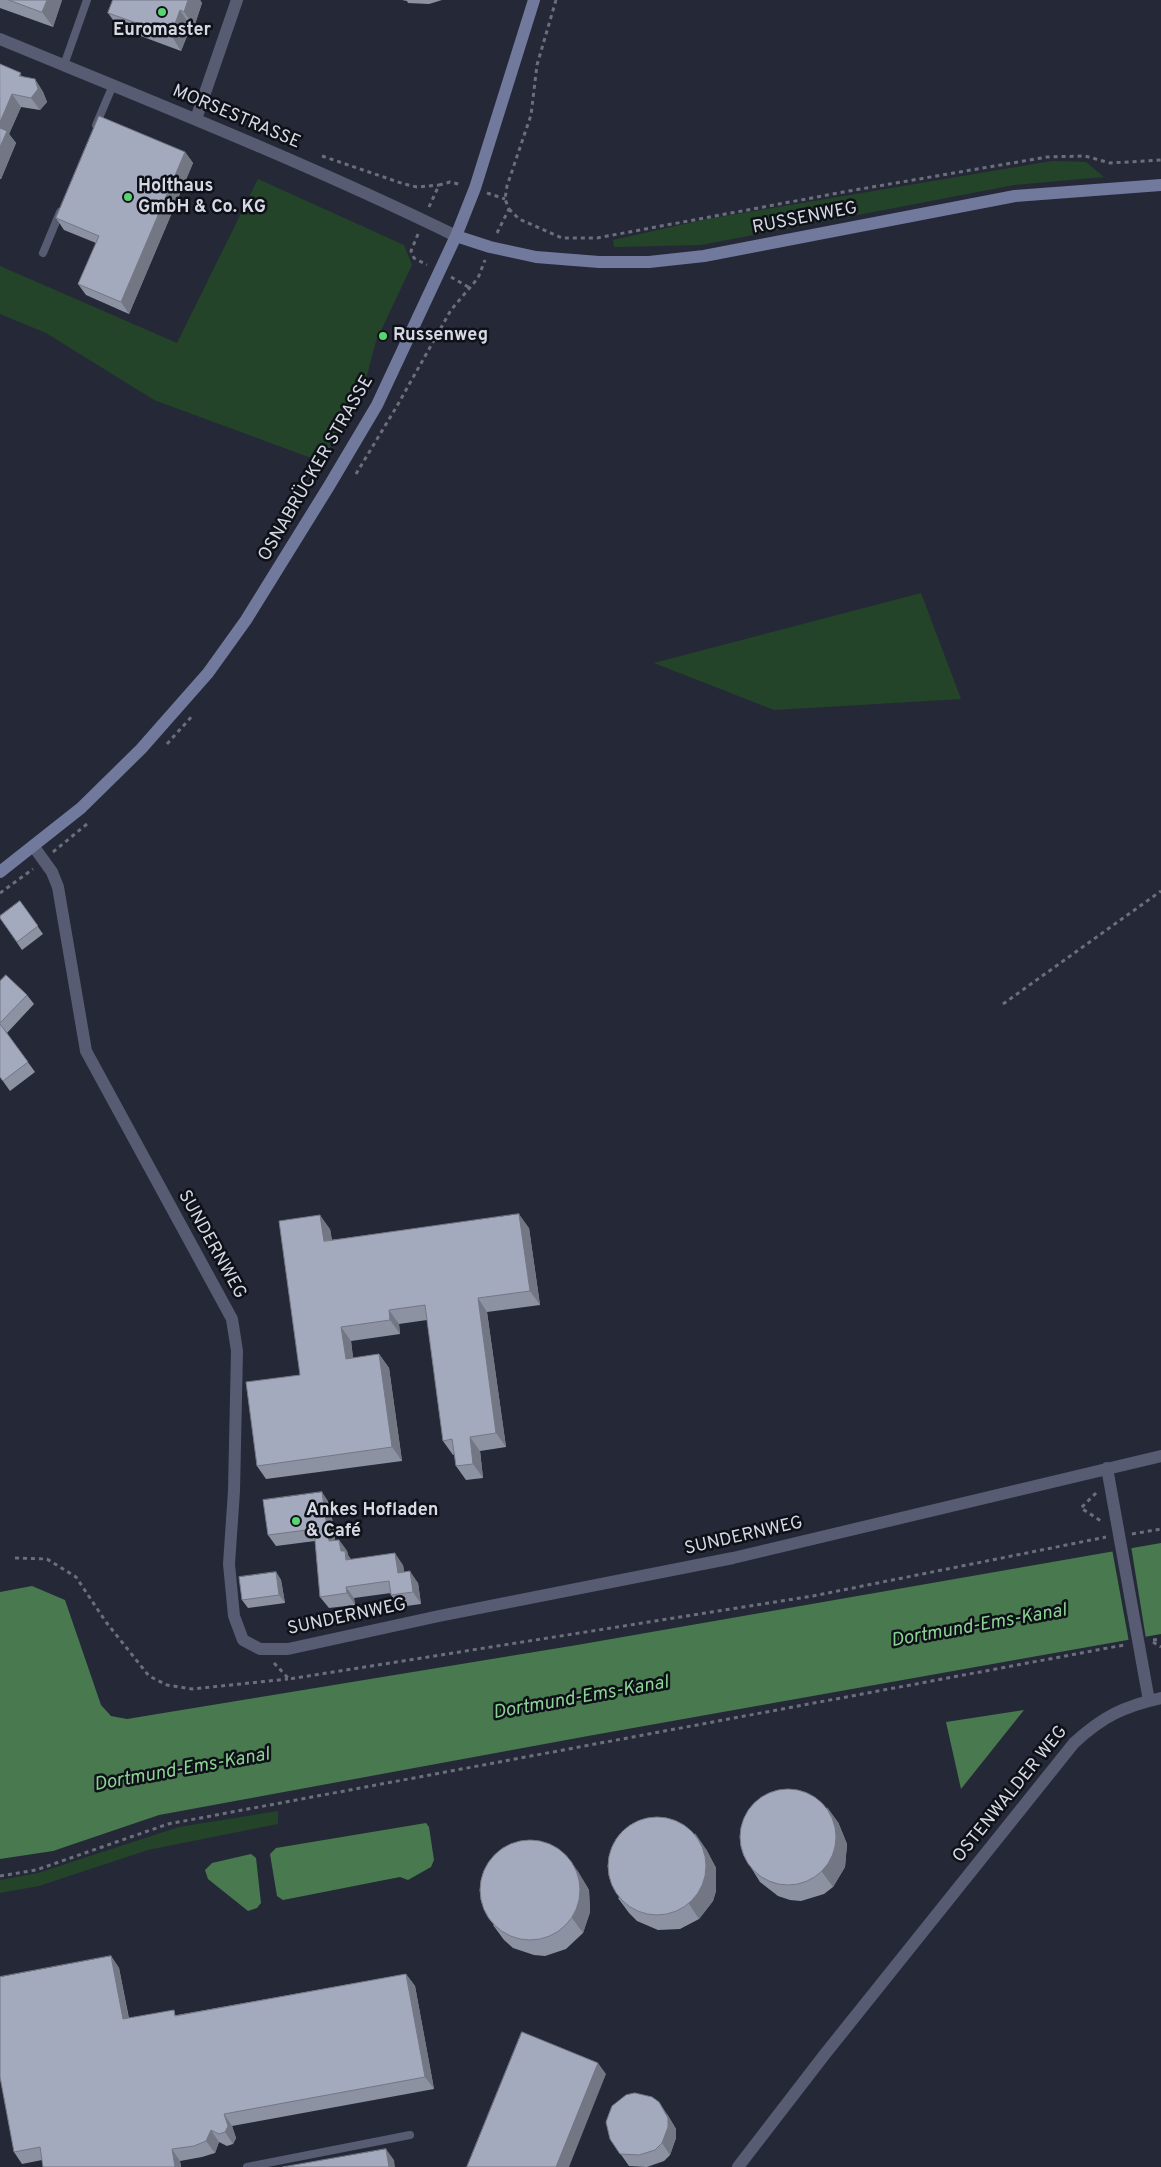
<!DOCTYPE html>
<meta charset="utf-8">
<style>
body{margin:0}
canvas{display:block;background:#242837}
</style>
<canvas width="1161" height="2167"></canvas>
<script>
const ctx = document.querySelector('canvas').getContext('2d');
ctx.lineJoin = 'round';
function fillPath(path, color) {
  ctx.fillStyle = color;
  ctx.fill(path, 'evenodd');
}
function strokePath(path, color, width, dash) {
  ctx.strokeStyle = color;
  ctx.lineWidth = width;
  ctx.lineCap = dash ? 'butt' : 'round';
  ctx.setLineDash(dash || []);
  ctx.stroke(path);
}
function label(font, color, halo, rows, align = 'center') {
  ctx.font = font + ' Overpass,sans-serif';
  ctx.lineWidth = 5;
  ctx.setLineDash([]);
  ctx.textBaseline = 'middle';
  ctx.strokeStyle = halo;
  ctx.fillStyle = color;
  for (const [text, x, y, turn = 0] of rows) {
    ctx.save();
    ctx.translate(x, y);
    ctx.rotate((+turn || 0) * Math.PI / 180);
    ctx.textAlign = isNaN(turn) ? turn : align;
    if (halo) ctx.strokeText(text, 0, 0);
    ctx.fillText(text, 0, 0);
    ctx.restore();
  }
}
const green = new Path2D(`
 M1052,161L1086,162L1104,177L1014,185L701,245L614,247L613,240L707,219Z
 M258,179L404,245L412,265L376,341L365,383L322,462L154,400L46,333L0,314V266L177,343Z
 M921,593L961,699L774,710L654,663Z
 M278,1811V1824L148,1850L39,1886L0,1893V1880L38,1873L179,1827Z`);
const water = new Path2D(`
 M1161,1543V1634L588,1736L159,1815L53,1851L0,1859V1592L32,1586L65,1600L101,1705L111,1716L127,1719L577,1645Z
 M1024,1710L961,1789L946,1722Z
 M426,1823L429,1827L434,1860L431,1867L408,1880L400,1877L283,1900L277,1896L270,1854L276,1848Z
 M251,1854L256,1858L261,1903L257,1908L248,1911L208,1879L205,1870L212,1863Z`);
const pier = new Path2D(`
 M1131,1546L1146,1639L1129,1642L1112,1549Z`);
const path = new Path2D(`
 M322,156L404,184L417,187L439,185
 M487,193L505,199
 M429,207L439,185L450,182L462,185
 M509,209L519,219L562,238H597L849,191L1047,157L1085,156L1110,163L1161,160
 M497,233L509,209L505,199L507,186L531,115L537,65L556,0
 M418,234L411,251L414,258L427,265
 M451,277L470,288
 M356,474L397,406L451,310L478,278L485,260
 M167,744L193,715
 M53,852L87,824
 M0,893L33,869
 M1003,1004L1161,891
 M1096,1493L1081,1508L1101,1521
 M1132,1534L1161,1529
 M15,1558L47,1559L76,1577L106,1622L149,1676L167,1685L192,1689L288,1679
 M1153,1640L1161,1639
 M1153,1642L1161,1647
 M274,1663L289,1679L813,1596L1106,1537
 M0,1876L36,1870L168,1824L1124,1645`);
const lane = new Path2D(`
 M64,65L87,0
 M96,125L113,85
 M43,253L60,212
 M247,2167L410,2135`);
const street = new Path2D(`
 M0,39C153,102 307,163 456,236
 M196,119L237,0
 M34,847L52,872L58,887L86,1051L232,1319L237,1351L234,1491L229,1564L234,1616L243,1640L260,1649H288L439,1616L733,1558L1161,1456
 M1107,1468L1149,1701
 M738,2167L825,2054L1074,1743C1102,1717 1124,1706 1161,1698`);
const secondary = new Path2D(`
 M456,236L490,247L536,257L599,262H649L704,256L1015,196L1161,185
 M0,872L81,808L141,749L208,673L246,620L329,486L377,405L456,236L475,188L534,0`);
const wall = new Path2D(`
 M0,0H62L53,27L0,8Z
 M113,0H200L202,3L194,27L191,26L181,51L119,28L108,13Z
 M402,0H442L429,4L408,3L407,1Z
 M0,64L24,77L35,79L43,92L47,102L40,110L21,107L9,134L16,143L1,179H0Z
 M185,152L193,163L129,314L86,295L78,284L96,243L64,230L56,218Z
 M20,901L43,934L22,950L0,918Z
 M0,981L27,995L34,1004L7,1033L35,1072L10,1091L0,1077Z
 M529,1228L540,1305L487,1312L506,1447L480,1451L483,1478L466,1480L456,1466L455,1454L453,1455L443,1441L427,1320L399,1324L400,1334L351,1341L353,1358L379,1354L389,1368L402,1461L266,1479L257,1466L300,1375L330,1229L332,1240Z
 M330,1504L335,1540H339L347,1551L348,1555L351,1560L403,1565L404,1572L418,1583L421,1604L399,1607L391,1595V1593L354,1598L355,1605L329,1608L320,1597L315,1541L276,1546L268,1535Z
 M276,1572L281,1580L285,1603L248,1608L242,1600Z
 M838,1822L847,1844L845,1867L833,1887L824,1894L801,1901L790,1900L778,1896L760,1882L750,1866Z
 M706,1849L716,1868V1891L713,1901L699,1919L680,1929L658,1930L637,1921L629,1913L618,1898Z
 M577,1870L589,1890L590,1912L583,1933L566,1949L545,1956L534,1955L513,1948L504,1940L493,1925Z
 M111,1956L119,1968L129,2018L177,2015L406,1974L415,1986L434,2089L232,2126L236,2138L233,2144L227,2146L219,2142L215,2153L202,2157L180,2161L181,2167H43L42,2160L22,2164L14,2152Z
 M667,2114L676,2129V2138L670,2155L664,2161L647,2167L629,2166L610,2139Z`);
const shadedWall = new Path2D(`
 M47,0H62L53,27L42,12Z
 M188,0H200L202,3L194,27L184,12Z
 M180,10L191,26L181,51L171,35Z
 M35,79L43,92L47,102L40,110L31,98Z
 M12,94L21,107L9,134L16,143L1,179L0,178V122Z
 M185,152L193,163L129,314L121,302Z
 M519,1214L529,1228L540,1305L530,1291Z
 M320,1215L330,1229L334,1255L324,1241Z
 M478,1298L487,1312L506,1447L496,1433Z
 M389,1310L399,1324L400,1334L390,1320Z
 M341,1327L351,1341L355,1373L346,1359Z
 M379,1354L389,1368L402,1461L392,1447Z
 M470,1437L480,1451L483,1478L473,1464Z
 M322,1492L330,1504L337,1553L329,1541Z
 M339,1540L347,1551L348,1555L353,1562L346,1560L341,1551Z
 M395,1553L403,1565L406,1585L398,1573Z
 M410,1571L418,1583L421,1604L413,1592Z
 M276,1572L281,1580L285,1603L279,1595Z
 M346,1587L354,1598L355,1605L347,1593Z
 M827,1807L838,1822L847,1844L845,1867L833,1887L822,1872Z
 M695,1833L706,1849L716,1868V1891L713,1901L699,1919L689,1904Z
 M566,1855L577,1870L589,1890L590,1912L583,1933L572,1918Z
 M111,1956L119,1968L131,2031L123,2019Z
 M406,1974L415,1986L434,2089L425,2077Z
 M598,2063L606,2074L569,2167H556Z
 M659,2102L667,2114L676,2129V2138L670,2155L662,2143Z
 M224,2114L232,2126L236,2138L233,2144L225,2132Z
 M211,2130L219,2142L215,2153L206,2141Z
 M172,2149L180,2161L181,2167H175Z
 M386,2149L394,2160L395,2167H389Z`);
const building = new Path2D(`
 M9,0H47L42,12Z
 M113,0H188L184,12L180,10L171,35L108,13Z
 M0,64L21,73L19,76L35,79L38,89L31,98L12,94L0,122Z
 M99,116L185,152L121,302L78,284L99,236L56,218Z
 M0,128L7,131L0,147Z
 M20,901L38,926L17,942L0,918V916Z
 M6,975L27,995L0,1023V981Z
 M0,1024L28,1062L3,1081L0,1077Z
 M519,1214L530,1291L478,1298L496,1433L470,1437L473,1464L456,1466L452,1439L443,1441L425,1305L389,1310L390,1320L341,1327L346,1359L379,1354L392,1447L257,1466L246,1382L300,1375L279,1221L320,1215L324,1241Z
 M322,1492L329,1541L339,1540L341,1551H345L346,1560L395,1553L398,1573L410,1571L413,1592L391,1595L389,1581L346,1587L347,1593L320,1597L314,1529L268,1535L263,1500Z
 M276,1572L279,1595L242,1600L239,1577Z
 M740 1837a48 48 0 1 1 96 0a48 48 0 1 1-96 0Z
 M608 1866a49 49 0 1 1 98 0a49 49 0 1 1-98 0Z
 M480 1890a50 50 0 1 1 100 0a50 50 0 1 1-100 0Z
 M111,1956L123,2019L174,2010L175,2016L406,1974L425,2077L224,2114L228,2126L225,2132L219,2134L211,2130L206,2141L194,2146L172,2149L175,2167H43L40,2147L14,2152L0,2077V1977Z
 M522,2032L598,2063L556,2167H467Z
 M635,2093L652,2097L659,2102L668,2118V2127L662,2143L655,2150L639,2155L620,2154L610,2139L606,2122L612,2106L626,2095Z
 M386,2149L389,2167H283Z`);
const markers = [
 [162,12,5,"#58d570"],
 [128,197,5,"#58d570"],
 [383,336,5,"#58d570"],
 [296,1521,5,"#58d570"]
];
const poiNames = [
 ["Euromaster",162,31,"center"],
 ["Holthaus",138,187],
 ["GmbH & Co. KG",138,208],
 ["Russenweg",393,336],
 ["Ankes Hofladen",306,1511],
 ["& Café",306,1532]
];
const streetNames = [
 ["MORSESTRASSE",236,118,23],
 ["RUSSENWEG",805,219,-11],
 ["OSNABRÜCKER STRASSE",317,469,-60],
 ["SUNDERNWEG",211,1245,61],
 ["SUNDERNWEG",744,1537,-13],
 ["SUNDERNWEG",347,1618,-12],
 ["OSTENWALDER WEG",1011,1795,-51]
];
const waterNames = [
 ["Dortmund-Ems-Kanal",979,1627,-10],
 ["Dortmund-Ems-Kanal",581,1699,-10],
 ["Dortmund-Ems-Kanal",182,1771,-10]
];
fillPath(green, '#234428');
fillPath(water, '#49794f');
fillPath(pier, '#242837');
strokePath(path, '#6b6f7c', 3, [4, 4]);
strokePath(lane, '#575c73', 8);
strokePath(street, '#575c73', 12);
strokePath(secondary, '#71799d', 12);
fillPath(wall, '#8d92a3');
fillPath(shadedWall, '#737784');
fillPath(building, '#a4aabd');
strokePath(building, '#737784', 1);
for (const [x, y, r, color] of markers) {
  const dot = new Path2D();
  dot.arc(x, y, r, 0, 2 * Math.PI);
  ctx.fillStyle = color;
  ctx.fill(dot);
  strokePath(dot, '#0f1118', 2);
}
label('bold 18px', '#d6d9e4', '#0f1118', poiNames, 'left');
label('18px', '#d6d9e4', '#0f1118', streetNames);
label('italic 19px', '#8bd293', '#0f1118', waterNames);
</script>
